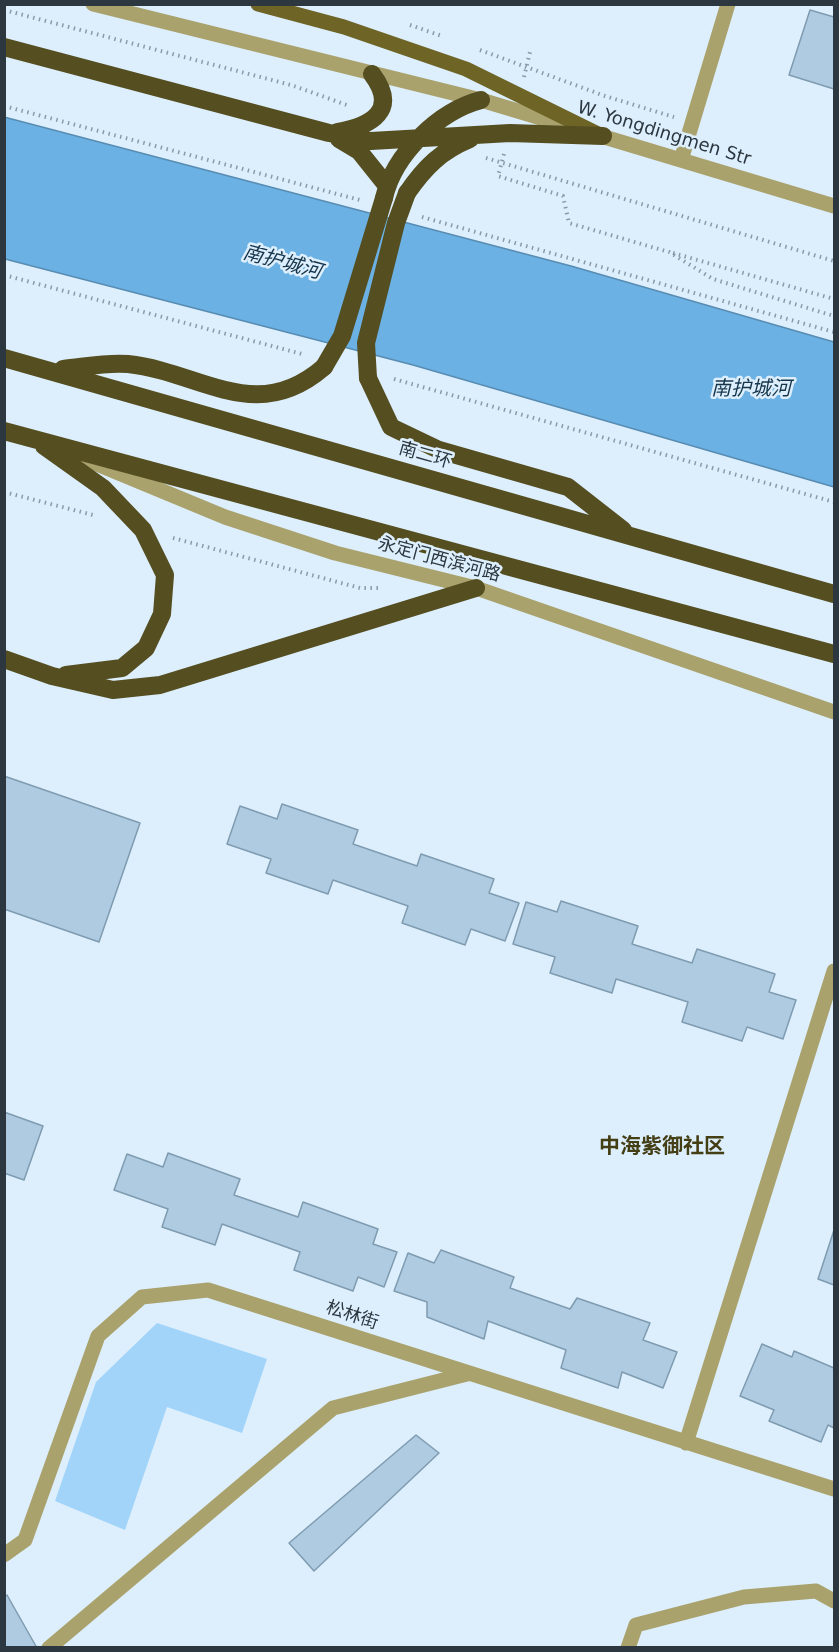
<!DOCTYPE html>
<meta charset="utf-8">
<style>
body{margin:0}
#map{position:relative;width:839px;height:1652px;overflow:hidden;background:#ddeffd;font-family:"DejaVu Sans",sans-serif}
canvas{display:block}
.frame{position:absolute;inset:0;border:6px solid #2c3740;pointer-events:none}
</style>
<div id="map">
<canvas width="839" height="1652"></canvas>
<div class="frame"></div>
</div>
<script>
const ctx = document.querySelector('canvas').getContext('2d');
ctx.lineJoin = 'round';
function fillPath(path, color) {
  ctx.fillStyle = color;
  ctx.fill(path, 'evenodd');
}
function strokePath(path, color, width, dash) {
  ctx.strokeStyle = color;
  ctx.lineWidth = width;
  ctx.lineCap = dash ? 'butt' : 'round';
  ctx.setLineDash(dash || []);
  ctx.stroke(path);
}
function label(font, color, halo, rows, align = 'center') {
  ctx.font = font + ' "DejaVu Sans","Noto Sans SC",sans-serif';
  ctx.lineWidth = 5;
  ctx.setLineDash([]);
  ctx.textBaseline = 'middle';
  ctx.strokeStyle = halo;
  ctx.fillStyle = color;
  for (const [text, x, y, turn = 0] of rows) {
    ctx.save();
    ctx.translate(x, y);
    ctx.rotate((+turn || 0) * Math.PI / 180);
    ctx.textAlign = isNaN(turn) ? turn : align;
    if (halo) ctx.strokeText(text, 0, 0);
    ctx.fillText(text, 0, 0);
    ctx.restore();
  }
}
const green = new Path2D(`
 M157,1323L267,1359L242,1433L167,1407L125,1530L55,1501L96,1382Z`);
const water = new Path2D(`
 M4,117L571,266L834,342V487L413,365L5,259Z`);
const building = new Path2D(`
 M810,10L834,17V89L789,75Z
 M4,776L140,823L99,942L4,909Z
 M282,804L358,830L353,844L417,866L421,854L494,879L489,893L519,903L505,941L471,929L465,945L402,923L408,906L333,880L328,894L266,873L271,859L227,844L240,806L277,819Z
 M561,901L638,926L632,944L692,963L697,949L775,974L769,992L796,1000L783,1039L747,1027L742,1041L682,1022L688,1002L616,979L612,993L550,973L555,957L513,944L526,902L557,912Z
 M4,1112L43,1126L24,1180L4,1173Z
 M168,1153L240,1179L234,1195L298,1217L303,1202L378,1229L373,1244L397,1252L384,1287L358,1277L353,1291L294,1270L300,1252L222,1224L215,1245L162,1227L168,1209L114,1190L127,1154L163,1167Z
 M834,1230V1285L818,1279Z
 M441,1250L514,1277L510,1288L570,1309L577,1298L650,1323L643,1340L677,1352L663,1388L622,1372L618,1388L561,1368L566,1350L488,1321L484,1339L427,1317V1302L394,1291L408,1253L434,1263Z
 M762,1344L792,1357L794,1351L834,1368V1428L828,1425L821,1442L769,1421L774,1410L740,1396Z
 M416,1435L439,1453L314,1571L289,1543Z
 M7,1595L37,1648H4V1597Z`);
const path = new Path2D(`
 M4,10L291,85L347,105
 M410,25L442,36
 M480,50L605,96L674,117
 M524,77L530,52
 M4,106L360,200
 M504,154L498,176L563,196L569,223L669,252L713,279L834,316
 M486,158L834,261
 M422,217L834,332
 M673,253L834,299
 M4,275L302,354
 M394,379L834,502
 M4,492L97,516
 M173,538L360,588H381`);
const minor = new Path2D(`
 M93,4L481,100L834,206
 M681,160L728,4
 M85,459L225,517L335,553L476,588L834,712
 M686,1443L834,971
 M4,1555L25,1540L98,1336L142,1297L208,1290L834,1489
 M49,1648L333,1408L467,1374
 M628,1648L636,1625L744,1597L816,1591L834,1601`);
const major = new Path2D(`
 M258,4L344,27L466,69L600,135`);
const highway = new Path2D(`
 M4,47L329,133L371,141L510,133L603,136
 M337,132C372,126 399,110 372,74
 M339,139L359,151L387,186
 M407,193C425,167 441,151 470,139
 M384,198C394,154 439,111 481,100
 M4,358L834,594
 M63,369C84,367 107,362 128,364C201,372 256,426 324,367
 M368,378L391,427L439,450L568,487L623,530
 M4,431L834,654
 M44,446L103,488L143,530L165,575L162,614L146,648L122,668L66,675
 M4,659L52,676L113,690L160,685L476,588`);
const highwayBridge = new Path2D(`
 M324,367L342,336L384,198
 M368,378L366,343L396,223L407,193`);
const streetNames = [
 ["W. Yongdingmen Str",664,134,17],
 ["南二环",425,456,16],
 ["永定门西滨河路",439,560,15],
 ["松林街",352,1316,18]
];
const waterNames = [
 ["南护城河",282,263,15],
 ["南护城河",751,390]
];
const quarterNames = [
 ["中海紫御社区",662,1148]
];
fillPath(green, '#a2d4fa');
fillPath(water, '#6bb1e3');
strokePath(water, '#588cb2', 1.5);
fillPath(building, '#aecbe2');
strokePath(building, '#7f9bb0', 1.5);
strokePath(path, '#8b9aa6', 4, [1.5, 4.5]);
strokePath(minor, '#aaa26d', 15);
strokePath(major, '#6d6426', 15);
strokePath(highway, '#554e21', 18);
strokePath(highwayBridge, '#554e21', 18);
label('18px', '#2c3740', '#ddeffd', streetNames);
label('italic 20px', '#16354a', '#ddeffd', waterNames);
label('bold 21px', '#443e15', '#ddeffd', quarterNames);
</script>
